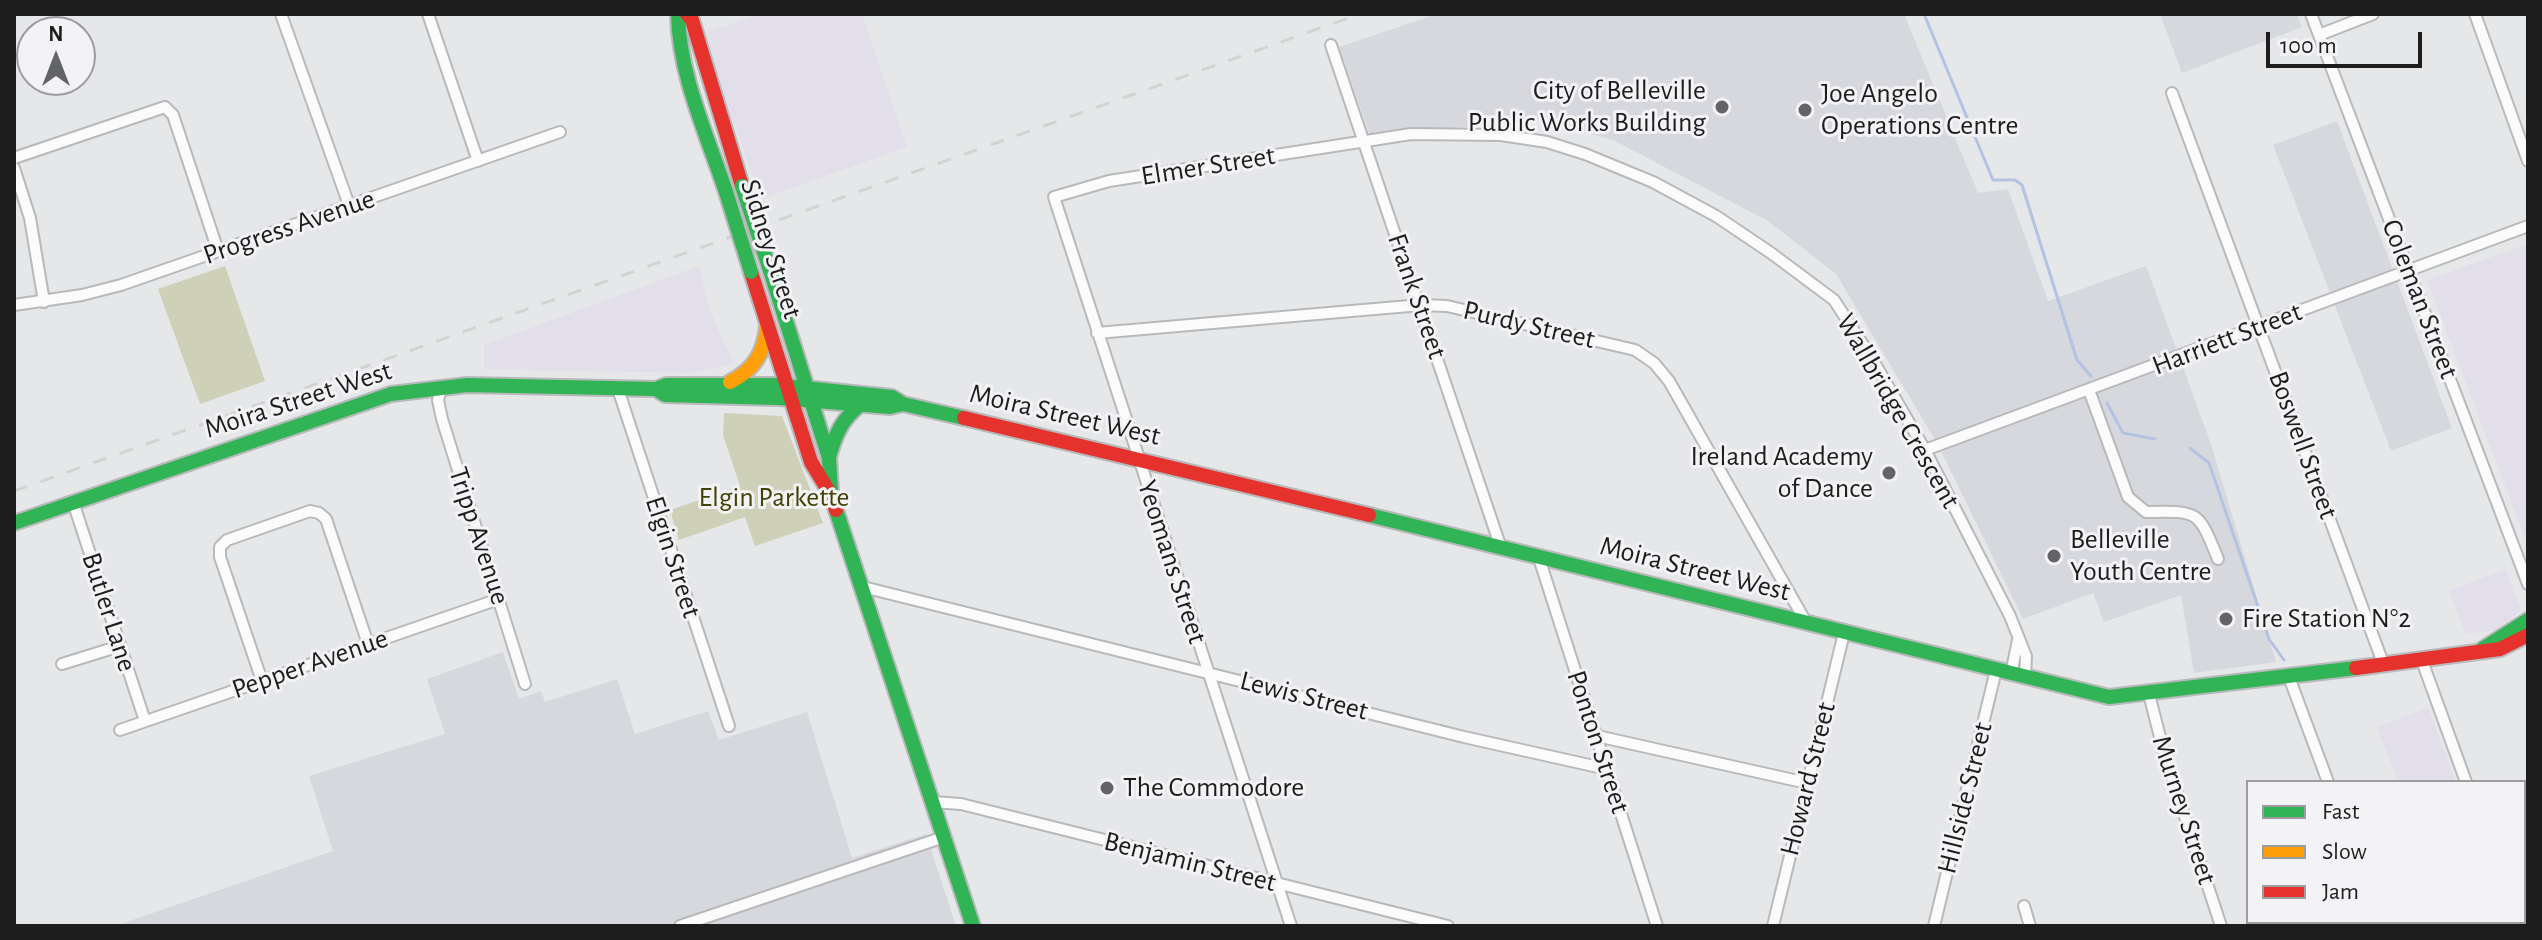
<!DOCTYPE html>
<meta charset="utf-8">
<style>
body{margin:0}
#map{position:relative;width:2542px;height:940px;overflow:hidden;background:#e6e7e8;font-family:"Alegreya Sans",sans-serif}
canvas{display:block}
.frame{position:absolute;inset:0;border:16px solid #1d1d1e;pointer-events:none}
.legend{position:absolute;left:2246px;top:780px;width:280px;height:144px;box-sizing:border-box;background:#f3f3f6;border:2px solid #9d9da0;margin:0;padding:10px 14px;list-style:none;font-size:24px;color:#1d1d1e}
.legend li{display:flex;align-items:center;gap:16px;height:40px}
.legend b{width:40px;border:2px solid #9d9da0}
.north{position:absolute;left:16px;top:16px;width:80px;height:80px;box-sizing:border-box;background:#f3f3f6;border:2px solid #9d9da0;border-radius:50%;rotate:0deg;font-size:22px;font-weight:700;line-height:32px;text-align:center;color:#1d1d1e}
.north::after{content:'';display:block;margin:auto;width:28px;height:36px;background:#636465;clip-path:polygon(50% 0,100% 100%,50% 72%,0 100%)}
.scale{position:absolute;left:2266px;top:32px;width:156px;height:36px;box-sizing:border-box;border:4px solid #1d1d1e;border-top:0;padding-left:10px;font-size:24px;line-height:28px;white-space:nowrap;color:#1d1d1e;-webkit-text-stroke:6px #f3f3f6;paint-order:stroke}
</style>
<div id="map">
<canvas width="2542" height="940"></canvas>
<div class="frame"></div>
<ul class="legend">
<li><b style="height:10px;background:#30b455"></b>Fast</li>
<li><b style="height:10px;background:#ff9f0a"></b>Slow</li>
<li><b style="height:10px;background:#e5322d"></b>Jam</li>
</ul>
<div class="north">N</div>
<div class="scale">100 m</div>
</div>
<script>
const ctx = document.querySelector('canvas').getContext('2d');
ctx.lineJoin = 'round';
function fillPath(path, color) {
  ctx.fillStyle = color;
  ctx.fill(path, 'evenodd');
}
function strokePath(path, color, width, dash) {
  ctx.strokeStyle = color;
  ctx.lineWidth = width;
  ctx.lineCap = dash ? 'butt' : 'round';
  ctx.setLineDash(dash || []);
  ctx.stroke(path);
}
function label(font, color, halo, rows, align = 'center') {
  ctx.font = font + ' "Alegreya Sans",sans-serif';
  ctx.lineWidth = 6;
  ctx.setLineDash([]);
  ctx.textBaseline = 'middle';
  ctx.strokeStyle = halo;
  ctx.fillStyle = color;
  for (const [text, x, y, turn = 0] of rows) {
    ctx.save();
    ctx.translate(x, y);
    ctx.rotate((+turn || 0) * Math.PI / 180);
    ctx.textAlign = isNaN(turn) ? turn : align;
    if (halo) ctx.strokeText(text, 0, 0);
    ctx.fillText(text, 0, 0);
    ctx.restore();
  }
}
const commercial = new Path2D(`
 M760,14H862L907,147L761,199L716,73L707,32Z
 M2528,244V546L2427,280Z
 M699,266L710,311L734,364L691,373L484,369V345Z
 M2505,569L2521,610L2498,630L2466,634L2449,591Z
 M2428,708L2456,782H2398L2377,727Z`);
const built = new Path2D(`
 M1437,14H1904L1978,193L2008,189L2048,301L2146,266L2211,444L2276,662L2194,673L2181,595L2104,622L2093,593L2023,619L1937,443L1836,274L1768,221L1613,140L1535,118L1371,138L1339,47Z
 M2160,14H2297L2302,27L2182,73Z
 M2337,121L2452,428L2391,451L2273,145Z
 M503,652L519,699L541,691L545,702L617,679L635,734L708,711L719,740L807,712L852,858L926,834L956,926H115L333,851L309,776L445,734L427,679Z`);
const green = new Path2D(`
 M225,266L265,381L200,404L158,289Z
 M724,413L782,416L823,523L755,546L745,517L679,540L670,510L740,486L723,435Z`);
const stream = new Path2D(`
 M1924,14L1993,180H2015L2022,185L2077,360L2091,376
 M2107,403L2123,433L2155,439
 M2190,448L2209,463L2269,639L2284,660`);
const street = new Path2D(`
 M281,14L349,205
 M428,14L478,161
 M2311,14L2528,584
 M2475,14L2528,161
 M2319,35L2373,14
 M1331,45L1501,548
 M2172,93L2383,663
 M14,158L165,107L173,115L218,251
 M14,168L30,218L44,302
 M14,305L82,295L121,285L560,132
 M1097,333L1421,305L1447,306L1635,350L1654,363L1669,381L1807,624
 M441,388L438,400L442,419L525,684
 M618,389L729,726
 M2089,390L2128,497L2146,512C2199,511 2198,510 2218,559
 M1925,450L2528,226
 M73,502L145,721
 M1539,558L1657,926
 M863,587L1464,737L1607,769
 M2421,658L2466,782
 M62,664L120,646
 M2011,674L2018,640
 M2289,677L2328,782
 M262,681L220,557V547L227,540L310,511L319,513L326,519L368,644
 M2149,694L2164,753L2221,926
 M120,730L499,599
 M1597,736L1807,783
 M933,802L961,804L1448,926
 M2524,863L2528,862
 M2024,906L2030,926
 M2380,922L2381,926
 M2518,922L2520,926
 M680,926L944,837
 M1291,926L1054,197L1109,181L1411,134L1501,135L1547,142L1585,154L1653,182L1716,216L1771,253L1834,300L1871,357L1925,450L2010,616L2026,656L2025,678
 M1773,926L1844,633
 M1934,926L1996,670
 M2358,926L2369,922`);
const fast = new Path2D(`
 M678,14C679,75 707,135 726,192
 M769,267L829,458L831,490
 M656,389L665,395L779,398L890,407L903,404
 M829,457C835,435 842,419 860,405
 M836,510L973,926
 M1369,515L2109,697L2356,668
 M14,523L391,394L467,385L656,389L666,385H775L892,397L903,404L964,418
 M2481,650L2528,620`);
const slow = new Path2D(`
 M730,382C754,370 764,353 767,327`);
const jam = new Path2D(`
 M687,14L692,20L742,186
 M751,272L811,462L831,495L836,510
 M964,418L1369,515
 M2356,668L2500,649L2528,635`);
const rail = new Path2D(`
 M14,491L1360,14`);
const fastBridge = new Path2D(`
 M742,186L769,267
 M726,192L751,272`);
const markers = [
 [1722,107,8,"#636465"],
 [1805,110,8,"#636465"],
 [1889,473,8,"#636465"],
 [2054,556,8,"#636465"],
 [2226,619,8,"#636465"],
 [1107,788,8,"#636465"]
];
const poiNames = [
 ["City of Belleville",1706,91,"right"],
 ["Public Works Building",1706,123,"right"],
 ["Joe Angelo",1821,94],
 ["Operations Centre",1821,126],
 ["Ireland Academy",1873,457,"right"],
 ["of Dance",1873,489,"right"],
 ["Belleville",2070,540],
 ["Youth Centre",2070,572],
 ["Fire Station N°2",2242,619],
 ["The Commodore",1123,788]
];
const streetNames = [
 ["Elmer Street",1208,166,-9],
 ["Progress Avenue",289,227,-19],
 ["Sidney Street",771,249,72],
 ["Frank Street",1417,296,71],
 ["Coleman Street",2420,299,69],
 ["Purdy Street",1529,325,13],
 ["Harriett Street",2227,339,-21],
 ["Moira Street West",298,400,-18],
 ["Wallbridge Crescent",1898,411,60],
 ["Moira Street West",1065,415,13],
 ["Boswell Street",2303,445,70],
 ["Tripp Avenue",479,536,72],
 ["Elgin Street",673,557,72],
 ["Yeomans Street",1172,562,72],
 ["Moira Street West",1695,569,14],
 ["Butler Lane",109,612,72],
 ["Pepper Avenue",310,664,-19],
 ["Lewis Street",1304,696,14],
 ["Ponton Street",1598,742,72],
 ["Howard Street",1808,779,-76],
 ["Hillside Street",1965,798,-76],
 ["Murney Street",2184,810,72],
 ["Benjamin Street",1190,862,14]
];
const parkNames = [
 ["Elgin Parkette",774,498]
];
fillPath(commercial, '#e2dfeb');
fillPath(built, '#d7d8de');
fillPath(green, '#ced1b7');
strokePath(stream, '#b4c3e3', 3);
strokePath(street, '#b8b9ba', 14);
strokePath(fast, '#b8b9ba', 18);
strokePath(slow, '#b8b9ba', 18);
strokePath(jam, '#b8b9ba', 18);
strokePath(street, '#fbfbfc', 10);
strokePath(fast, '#30b455', 14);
strokePath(slow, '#ff9f0a', 14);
strokePath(jam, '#e5322d', 14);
strokePath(rail, '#d2d3d3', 3, [14, 14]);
strokePath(fastBridge, '#b8b9ba', 18, []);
strokePath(fastBridge, '#30b455', 14);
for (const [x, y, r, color] of markers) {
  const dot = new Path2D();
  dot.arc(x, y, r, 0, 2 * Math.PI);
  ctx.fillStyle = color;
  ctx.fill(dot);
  strokePath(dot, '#f3f3f6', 3);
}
label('28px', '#1d1d1e', '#f3f3f6', poiNames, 'left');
label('28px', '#1d1d1e', '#f3f3f6', streetNames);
label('28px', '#404303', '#f3f3f6', parkNames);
</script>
